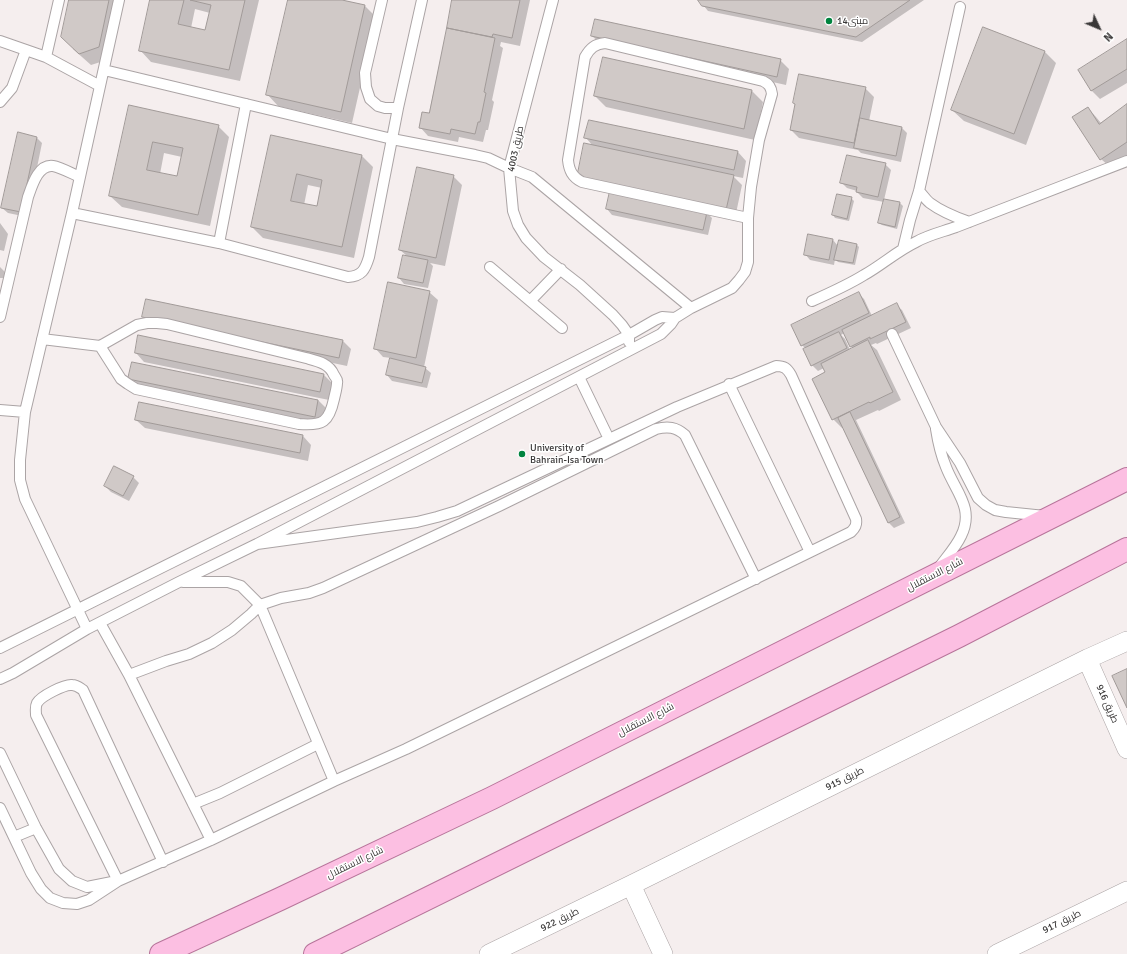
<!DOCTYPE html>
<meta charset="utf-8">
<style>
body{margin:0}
#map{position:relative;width:1127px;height:954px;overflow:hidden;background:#f5eeee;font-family:Signika,sans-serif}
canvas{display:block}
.north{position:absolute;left:1079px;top:8px;width:40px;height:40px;-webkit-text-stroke:3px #fff;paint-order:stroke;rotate:134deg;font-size:11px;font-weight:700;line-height:16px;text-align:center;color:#3a3838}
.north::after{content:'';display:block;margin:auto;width:14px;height:18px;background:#3a3838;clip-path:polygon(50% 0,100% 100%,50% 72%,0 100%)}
</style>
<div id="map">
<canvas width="1127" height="954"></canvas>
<div class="north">N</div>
</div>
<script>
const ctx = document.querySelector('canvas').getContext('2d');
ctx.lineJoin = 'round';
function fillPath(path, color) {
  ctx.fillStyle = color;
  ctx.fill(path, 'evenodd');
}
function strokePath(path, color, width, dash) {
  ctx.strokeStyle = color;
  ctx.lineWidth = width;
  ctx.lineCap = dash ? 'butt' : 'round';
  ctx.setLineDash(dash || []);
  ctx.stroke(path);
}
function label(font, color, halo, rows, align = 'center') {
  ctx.font = font + ' Signika,Cairo,sans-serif';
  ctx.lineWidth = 3;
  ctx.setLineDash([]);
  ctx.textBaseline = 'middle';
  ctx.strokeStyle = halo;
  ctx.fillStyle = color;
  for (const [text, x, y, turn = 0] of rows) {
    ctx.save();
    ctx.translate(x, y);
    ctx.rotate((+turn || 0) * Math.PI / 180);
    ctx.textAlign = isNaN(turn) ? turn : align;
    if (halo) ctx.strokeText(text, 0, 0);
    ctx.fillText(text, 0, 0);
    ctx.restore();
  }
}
const shadow = new Path2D(`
 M70,0H123L110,59L91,65L73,49Z
 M151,0H259L240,81L151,62L140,50ZM195,9L210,13L206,31L191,28Z
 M289,0H338L365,6L376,17L352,123L278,106L267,94Z
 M453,0H530L520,46L501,42L500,46L503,48L492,100L494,102L488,130H486L483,142L459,137L458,142L428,136L420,127L429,115Z
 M699,0H924L862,42L708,11Z
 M983,29L1045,52L1056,63L1026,145L964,121L952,110Z
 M592,36L780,60L789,69L786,85L601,44Z
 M1127,40V83L1100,99L1092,91L1079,70Z
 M865,88L874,97L869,121L902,128L907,133L901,162L861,153L858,150L799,138L791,130Z
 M752,91L763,102L755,140L606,107L595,96Z
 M130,106L218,126L229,137L210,226L122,207L110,196ZM164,153L182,157L178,177L160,174Z
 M1127,106V156L1110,167L1101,159L1088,108L1096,117L1101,123Z
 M589,121L738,152L746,161L743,178L733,176L742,185L735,218L706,212L712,218L708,235L612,215L607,209L611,192L593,146L586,138Z
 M271,136L362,156L373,167L354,258L263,238L252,227ZM308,185L322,188L318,207L304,205Z
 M37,138L42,143L27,217L8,213L2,208Z
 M885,164L891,170L884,200L900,203L903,206L897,229L882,225L879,223L884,202L863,198L857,192V191L847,188L841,182Z
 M453,176L462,185L445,266L430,263L433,266L428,288L404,284L399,278L407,256L400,250Z
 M851,198L854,201L849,221L835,218L833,215Z
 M0,223L8,234L4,251L0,250Z
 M833,240L838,246L857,245L859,247L855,265L838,262L835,259L834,265L810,260L805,254Z
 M0,267L5,272L4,278H0Z
 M429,292L438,300L424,367L431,373L427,388L392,381L387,375L391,358L383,357L375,348Z
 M858,293L864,299L872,316L896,305L902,310L911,328L877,344L876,343L871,345L877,350L901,400L879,411L878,410L856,420L905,523L894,528L888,522L843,427L842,428L833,419L826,373L824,368L818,371L812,365L806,349L802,345ZM844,333L851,346L853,349L850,350L845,339L841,335Z
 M144,317L342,340L351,349L347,366L152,325Z
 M139,337L324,375L333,384L329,400L144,362L136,353Z
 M133,363L318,400L327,409L323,425L138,388L129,379Z
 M140,403L303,436L311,445L308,461L145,428L136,420Z
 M133,477L139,483L129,501L111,492L105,486Z`);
const building = new Path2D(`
 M69,0H109L99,47L79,54L61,37Z
 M150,0H184L178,24L205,30L211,5L190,0H245L229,70L139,51Z
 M288,0H342L365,5L341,112L266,95Z
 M452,0H520L512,38L493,34L492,37L447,28Z
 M698,0H910L856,37L702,6Z
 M595,19L781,59L777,77L591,36Z
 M983,27L1045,51L1014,134L951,110Z
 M447,28L495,38L484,92L486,93L480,122H478L475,134L451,129L450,134L419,128L422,112L429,113Z
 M1127,39V69L1091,91L1078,70Z
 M603,57L752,90L744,129L594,96Z
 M799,74L866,87L854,143L790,130L795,104L793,103Z
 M1127,104V142L1100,160L1072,117L1088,107L1099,124Z
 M129,105L219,125L198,215L109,196ZM153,142L183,148L177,176L147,170Z
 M860,118L902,127L896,156L854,148Z
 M589,120L738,151L734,170L584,138Z
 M18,132L37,137L21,212L1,208Z
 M271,135L362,155L342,247L251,227ZM297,174L322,180L317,206L291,201Z
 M584,143L734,175L726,210L577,178Z
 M847,155L886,163L878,197L856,192L857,187L840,183Z
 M417,167L454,175L436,258L399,250Z
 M610,191L707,212L703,230L606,209Z
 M837,194L852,197L847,219L832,215Z
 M884,199L900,202L895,227L878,223Z
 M808,234L833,239L829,260L804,255Z
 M839,240L857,244L853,263L834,260Z
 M403,255L428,260L423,283L398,278Z
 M388,282L430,291L416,358L374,349Z
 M859,292L869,313L801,346L791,325Z
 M146,299L343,340L339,358L142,317Z
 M897,303L906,322L870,339V337L850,347L842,330Z
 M839,332L847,348L811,366L803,349Z
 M138,335L324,374L320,392L135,353Z
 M868,340L893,392L870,403L869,402L832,420L812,379L825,372L821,364Z
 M390,358L426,367L422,383L386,375Z
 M132,362L318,400L315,417L128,379Z
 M139,402L303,435L300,453L135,420Z
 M850,412L900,517L888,523L838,418Z
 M114,466L134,476L123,496L104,486Z
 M1127,669V708L1112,676Z`);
const lane = new Path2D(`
 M382,0L365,73L366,87L370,99L378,106L385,108H398
 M553,0L509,168L513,211L518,225L526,238L544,257L580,285L613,315L622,325L629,335V342
 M0,41L46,57L100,86
 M46,57L59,0
 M104,70L392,139L475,155L488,158L509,168L532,177L691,308
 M0,102L12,88L26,50
 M919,191C923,195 926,200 930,203C942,212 955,217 969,222
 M72,213L219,243L348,277C362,276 365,270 369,257L398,108L422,0
 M219,243L246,104
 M903,249L910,220L919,191L960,7
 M490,267L562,328
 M531,300L561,269
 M812,301C830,293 848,285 864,275C882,265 897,251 916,242C928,235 942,232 956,227L1127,161
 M0,317L28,197C32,186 38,164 53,166C60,167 73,174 80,177
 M147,323H157L167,324L306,358C317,361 329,363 334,375C336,378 338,380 337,383C337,388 335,394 334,399C329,422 323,426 299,424L136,389L128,384L121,379L100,346L137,325Z
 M892,334L936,427L960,463L978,498L986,505L995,510L1006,512L1045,516
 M42,339L100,346
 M579,377L609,439
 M729,384L810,552
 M0,410L25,412
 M936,429C938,442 941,455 946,467C955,491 975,508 961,536C956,547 945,559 938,569
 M183,582H228L241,586L260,605L334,781
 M100,623L129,675L211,840
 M87,629L25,499L20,480V460L25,412L72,213L119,0
 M0,648L629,335L655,320L662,317L675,318
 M129,675L166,661L189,654L212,643L232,630L251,614L260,605L281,598L309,593L323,588L499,506L656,429C668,426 676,427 685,435L756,579
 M0,679L13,673L87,629L179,582L257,544L661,334L671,324L675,318L691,308L732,288L739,280L745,272L748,262V218L751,187L759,140L772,94C771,87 769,84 763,81L605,43C595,44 590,48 585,57L568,160C569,170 572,177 582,182L748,218
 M0,753L36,828L59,869L72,881L87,887L112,882
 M193,804L220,793L318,744
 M0,808L31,873L41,889L50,898L63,903L77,904L89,900L118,881L211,840L334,781L406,749L810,552L851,532C855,528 857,525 856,519L791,375C787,368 784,366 776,366L677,407L457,511L437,517L417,522L257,544
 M14,837L36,828
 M118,881L36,715C36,711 35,707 37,703C41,696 65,684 72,685C77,685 80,688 83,690L163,862`);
const street = new Path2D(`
 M1087,659L1127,749
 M631,885L663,954
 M489,954L631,885L1087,659L1127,641
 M997,954L1127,891`);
const primary = new Path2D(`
 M161,954L280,899L492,798L1127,479
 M315,954L959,636L1127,549`);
const markers = [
 [829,21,4,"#00843f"],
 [522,454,4,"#00843f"]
];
const poiNames = [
 ["مبنى14",837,21],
 ["University of",530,448],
 ["Bahrain-Isa Town",530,460]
];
const streetNames = [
 ["طريق 4003",516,149,-78],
 ["شارع الاستقلال",935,575,-27],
 ["طريق 916",1107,704,66],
 ["شارع الاستقلال",646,720,-27],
 ["طريق 915",845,779,-26],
 ["شارع الاستقلال",355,863,-26],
 ["طريق 922",560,920,-26],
 ["طريق 917",1062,922,-26]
];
fillPath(shadow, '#0003');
fillPath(building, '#d0c9c7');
strokePath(building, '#a19a98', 1);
strokePath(lane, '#aba4a5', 12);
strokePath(street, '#aba4a5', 20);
strokePath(primary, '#b7749a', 24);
strokePath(lane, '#fff', 10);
strokePath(street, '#fff', 19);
strokePath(primary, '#fcbfe2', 22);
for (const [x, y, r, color] of markers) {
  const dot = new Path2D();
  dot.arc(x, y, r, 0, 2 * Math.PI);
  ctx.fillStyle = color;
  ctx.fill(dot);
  strokePath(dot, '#fff', 1.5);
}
label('10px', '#3a3838', '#fff', poiNames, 'left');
label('10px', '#3a3838', '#fff', streetNames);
</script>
